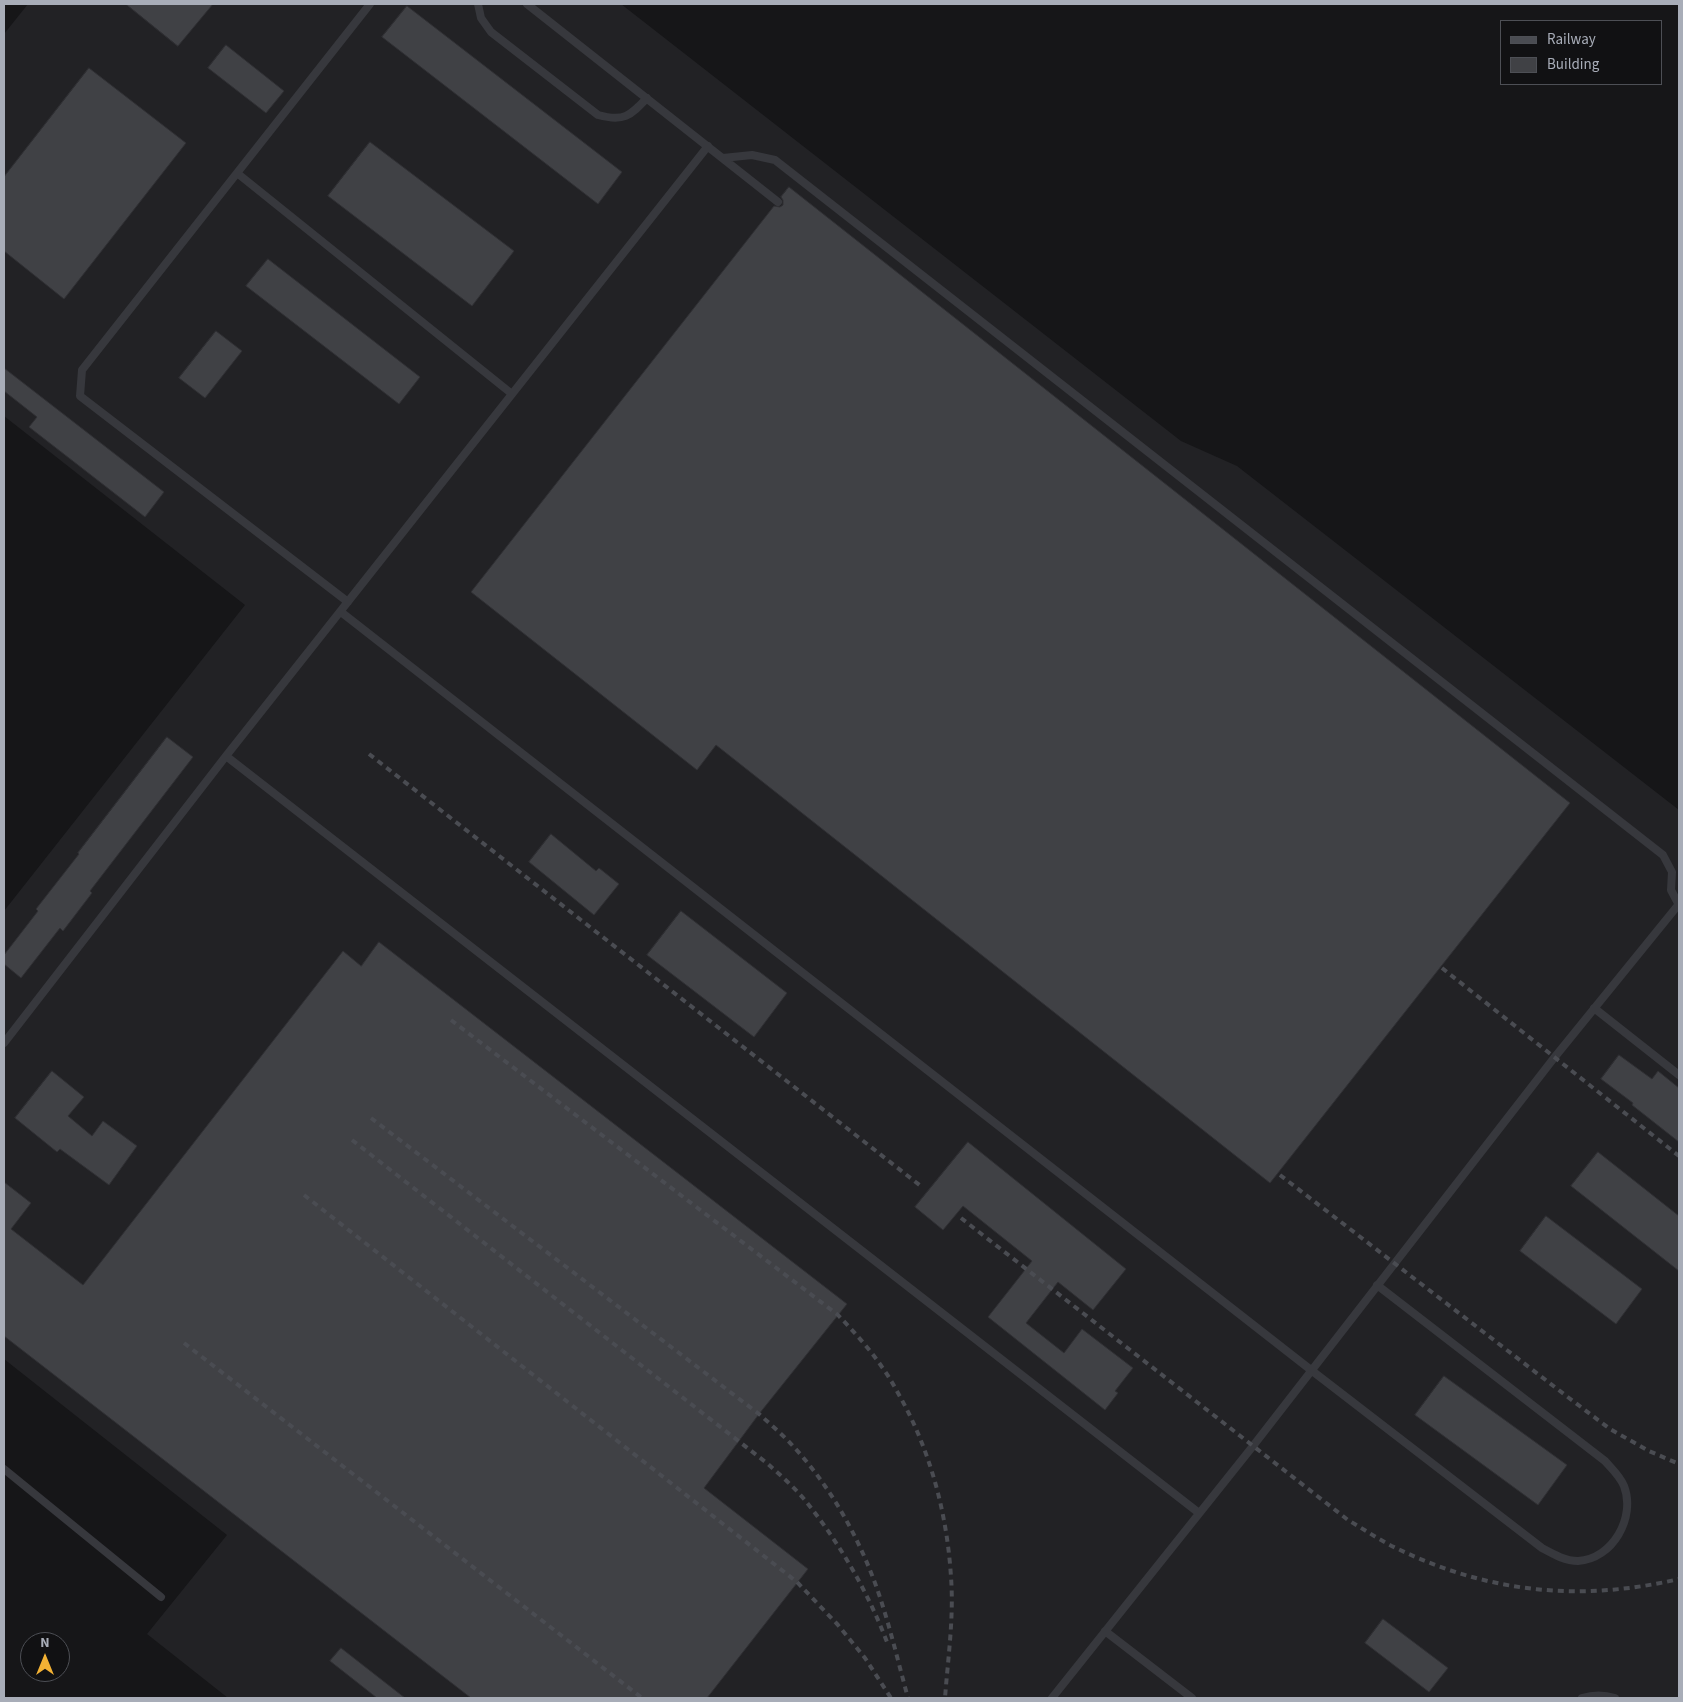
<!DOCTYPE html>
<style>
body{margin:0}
#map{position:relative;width:1683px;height:1702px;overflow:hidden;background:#161618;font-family:"Source Sans 3",sans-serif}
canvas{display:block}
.frame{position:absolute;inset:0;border:5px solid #a8adb8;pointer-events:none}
.legend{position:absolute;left:1500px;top:20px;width:162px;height:65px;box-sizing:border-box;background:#111113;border:1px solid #4d4f55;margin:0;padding:6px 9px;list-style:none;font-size:15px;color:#a8adb8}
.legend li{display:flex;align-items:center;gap:10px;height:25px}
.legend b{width:25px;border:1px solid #4d4f55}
.north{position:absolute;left:20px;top:1632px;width:50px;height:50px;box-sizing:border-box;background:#111113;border:1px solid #4d4f55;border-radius:50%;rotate:0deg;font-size:14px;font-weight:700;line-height:20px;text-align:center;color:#a8adb8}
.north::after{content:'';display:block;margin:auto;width:18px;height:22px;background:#f2b134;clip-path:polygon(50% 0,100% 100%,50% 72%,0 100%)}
</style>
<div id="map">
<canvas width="1683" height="1702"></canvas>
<div class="frame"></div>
<ul class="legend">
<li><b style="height:6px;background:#4a4c52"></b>Railway</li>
<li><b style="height:14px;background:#404145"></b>Building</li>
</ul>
<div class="north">N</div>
</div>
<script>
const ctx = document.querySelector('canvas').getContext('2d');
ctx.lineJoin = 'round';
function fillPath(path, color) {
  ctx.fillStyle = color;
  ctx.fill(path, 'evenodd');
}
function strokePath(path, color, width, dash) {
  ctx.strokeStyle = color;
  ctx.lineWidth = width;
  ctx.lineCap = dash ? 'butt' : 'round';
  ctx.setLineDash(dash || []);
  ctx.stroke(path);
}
const built = new Path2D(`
 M28,4H621L1181,441L1237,466L1679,810V1698H228L147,1634L227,1535L4,1359V911L245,605L4,416V34Z`);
const building = new Path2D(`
 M126,4H213L178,46Z
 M407,6L622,172L598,204L382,37Z
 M226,45L284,91L266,113L208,68Z
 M89,68L186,143L64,299L4,251V177Z
 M370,142L514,251L472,306L328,196Z
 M789,187L1570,803L1270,1183L716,745L697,770L471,592L774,206L780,207L783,205V200L781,197Z
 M268,259L420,377L399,404L246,286Z
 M216,331L242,351L205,398L179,378Z
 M4,368L164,492L145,517L29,427L37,417L4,391Z
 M167,737L193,757L90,891L92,893L63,931L60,928L21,978L4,964V955L38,911L36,909L79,854L78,853Z
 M551,834L596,871L599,868L619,884L594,915L529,862Z
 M681,911L787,993L754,1037L647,955Z
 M379,942L847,1304L759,1414L704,1488L808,1569L707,1698H471L4,1336V1182L31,1203L11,1229L83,1285L343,951L361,966Z
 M1619,1055L1652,1079L1658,1071L1679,1088V1142L1632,1105L1633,1103L1601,1079Z
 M52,1071L84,1097L68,1116L92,1136L103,1121L137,1146L109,1185L60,1149L57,1152L15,1118Z
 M968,1142L1126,1269L1093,1310L1058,1282L1026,1323L1064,1353L1082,1329L1133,1368L1115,1391L1118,1393L1105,1410L988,1317L1032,1261L963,1206L943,1230L915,1207Z
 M1598,1152L1679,1216V1271L1571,1186Z
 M1546,1216L1642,1289L1616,1324L1520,1251Z
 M1444,1376L1567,1465L1538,1505L1415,1415Z
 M1383,1619L1448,1668L1429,1692L1365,1643Z
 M341,1648L405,1698H377L330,1661Z`);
const lane = new Path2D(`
 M478,4L481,18L491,32L598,115C624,122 630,116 647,98
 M527,4L778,202
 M723,158L752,155L775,160L1663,855L1672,872L1671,890L1679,905
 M237,173L512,394
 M348,602L80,396L82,370L370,4
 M341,612L1311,1370L1542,1548C1553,1554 1565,1561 1578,1561C1613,1559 1636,1517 1624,1486C1620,1476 1612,1469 1605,1461L1377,1285
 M226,756L1199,1513
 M1594,1008L1679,1075
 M4,1043L226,756L708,146
 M4,1469L161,1597
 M1105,1631L1192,1698
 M1052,1698L1253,1446L1554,1058L1679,904
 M1582,1698C1592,1695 1605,1695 1615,1698`);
const rail = new Path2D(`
 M369,754L922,1187
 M1442,968L1679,1156
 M451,1020L838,1315C854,1332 869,1348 882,1367C888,1375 893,1384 898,1393C930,1449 947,1513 951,1577C954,1617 948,1658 945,1698
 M371,1118L759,1414C770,1424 782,1434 792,1445C835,1491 866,1550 884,1610C893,1639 900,1669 908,1698
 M352,1140L768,1464C780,1475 793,1486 804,1499C839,1542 867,1590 887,1642
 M1280,1175L1569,1398L1610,1429L1649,1451L1679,1464
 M304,1195L797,1582L838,1625L865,1658L891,1698
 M961,1218L1348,1520C1365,1530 1381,1541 1398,1549C1490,1593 1580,1602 1679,1579
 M184,1343L642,1698`);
fillPath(built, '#222225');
fillPath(building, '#404145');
strokePath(building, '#303034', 1);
strokePath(lane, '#37383d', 8);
strokePath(rail, '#4a4c52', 4, [6, 5]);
</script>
